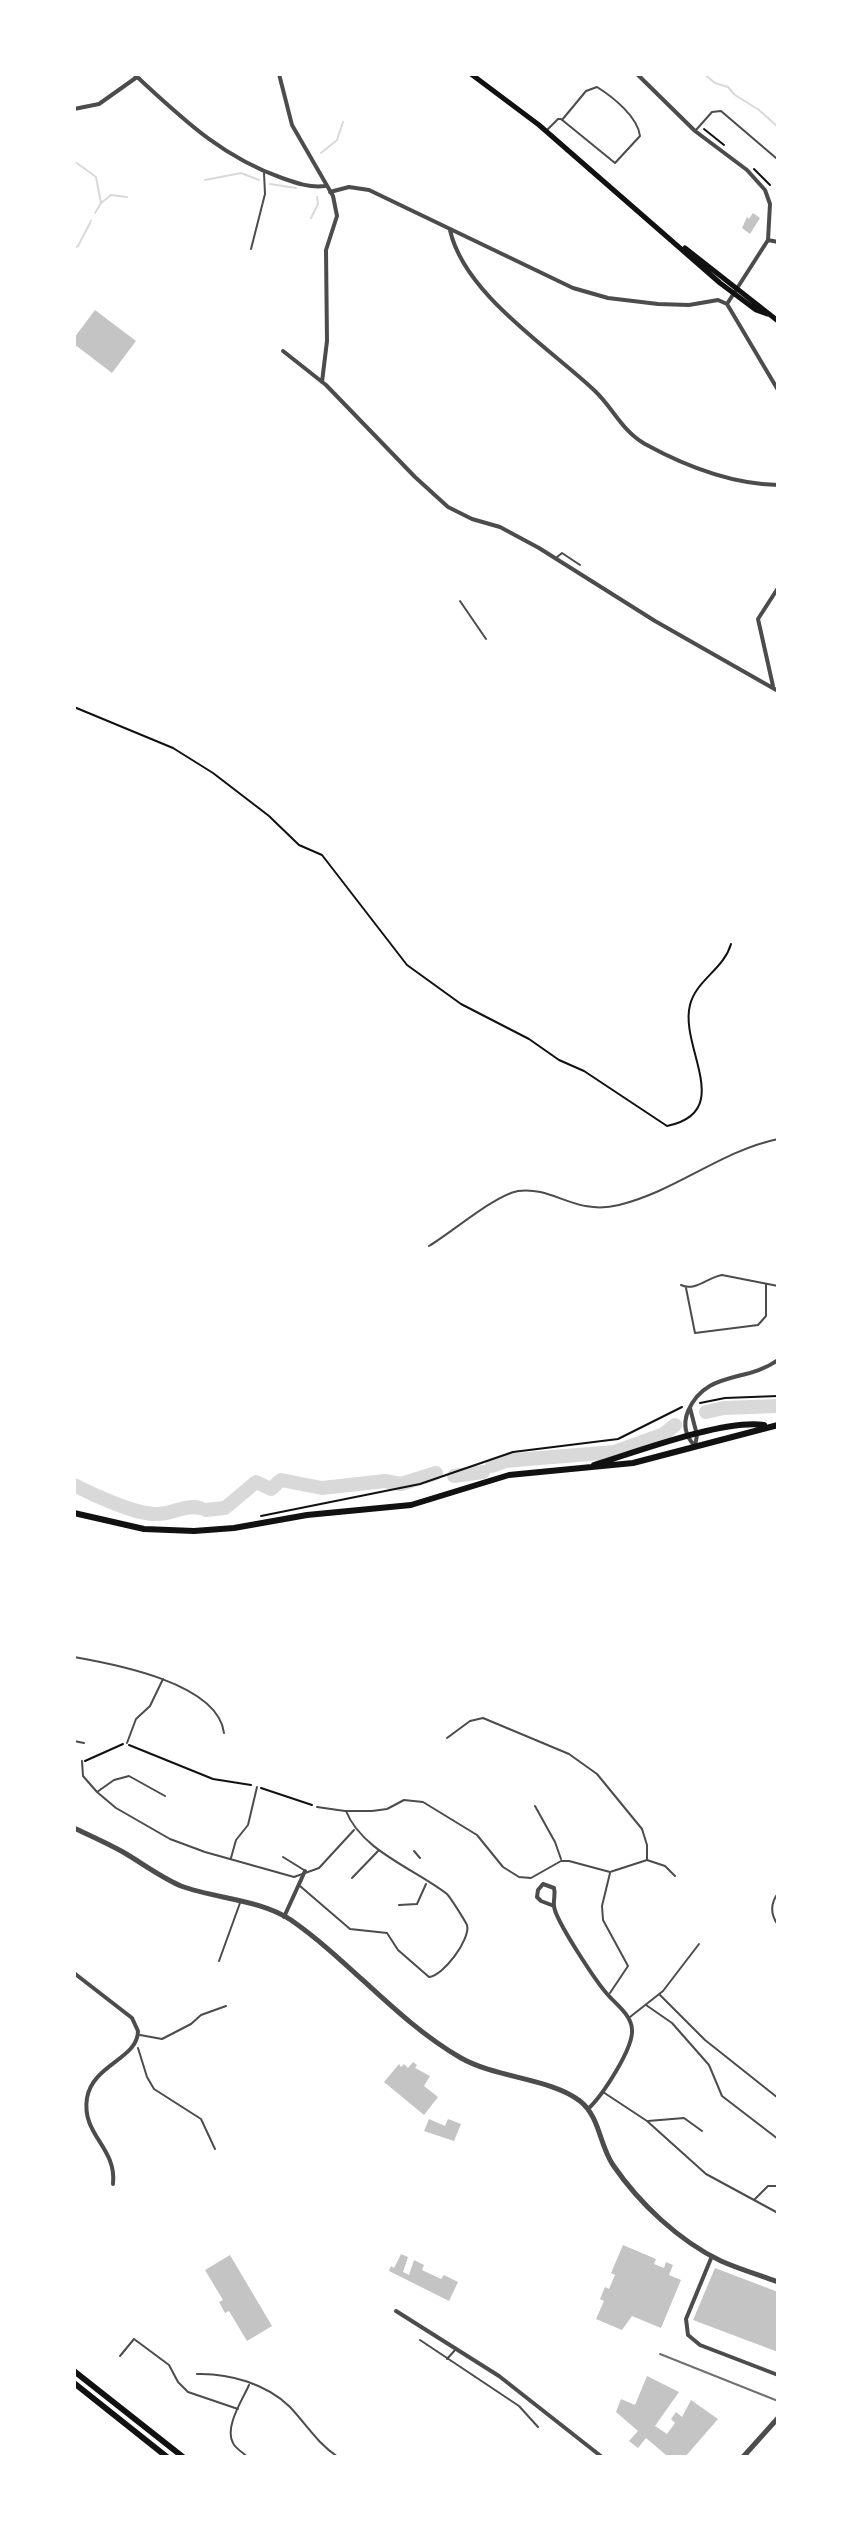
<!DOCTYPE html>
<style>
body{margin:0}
#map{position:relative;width:852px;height:2531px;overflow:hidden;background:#fff;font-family:"PT Serif",serif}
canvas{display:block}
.frame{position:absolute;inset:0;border:76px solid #fff;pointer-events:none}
</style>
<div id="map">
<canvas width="852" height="2531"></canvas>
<div class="frame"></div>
</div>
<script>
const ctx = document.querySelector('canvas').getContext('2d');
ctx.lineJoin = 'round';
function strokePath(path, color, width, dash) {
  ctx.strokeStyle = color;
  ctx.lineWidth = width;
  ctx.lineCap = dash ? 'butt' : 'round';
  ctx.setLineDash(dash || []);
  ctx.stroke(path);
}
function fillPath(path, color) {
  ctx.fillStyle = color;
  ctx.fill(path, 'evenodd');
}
const stream = new Path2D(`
 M704,74L715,83L728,87L735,95L759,110L778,127
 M321,153L337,140L343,122
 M74,161L96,177L101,203
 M205,180L241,173L259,180
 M270,184L296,188
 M95,213L101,203L111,195L127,197
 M311,218L318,204L317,197
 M74,248L78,246L91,221`);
const river = new Path2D(`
 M706,1412L724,1408L778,1406
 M492,1466L506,1461L528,1459L614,1452L664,1434L675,1425
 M454,1476L483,1472
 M74,1485C93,1495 137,1515 157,1514C172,1514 186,1504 200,1508
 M206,1510L225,1508L256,1482L271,1489L281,1480L322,1488L385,1481L401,1484L436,1473`);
const building = new Path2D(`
 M753,213L760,218L750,234L742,228L747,217L749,219Z
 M95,310L136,341L112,373L74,344V338Z
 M413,2062L417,2065L415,2068L430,2076L424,2086L438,2097L424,2115L384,2082L399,2064L401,2067L404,2064L408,2068Z
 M429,2119L445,2126L448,2119L461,2124L454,2141L424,2131Z
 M623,2245L656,2259L654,2264L664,2268L666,2262L673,2265L669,2275L681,2280L661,2328L632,2316L622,2330L596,2319L604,2301L600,2299L605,2287L609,2289L615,2275L611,2273Z
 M401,2254L408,2257L403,2272L409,2275L414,2260L424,2265L422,2270L441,2279L444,2275L458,2282L449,2301L389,2271L391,2266L394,2268Z
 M230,2255L272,2326L247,2341L229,2311L225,2313L219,2302L223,2300L205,2270Z
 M715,2268L778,2292V2352L693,2320Z
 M647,2376L679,2392L655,2426L667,2434L675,2423L671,2419L676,2412L682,2417L691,2400L718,2419L685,2457H664L666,2455L646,2438L638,2448L629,2441L638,2431L616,2412L621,2399L635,2405Z`);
const path = new Path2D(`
 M704,129L724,145
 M754,169L770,185
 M74,707L173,748L213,773L269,816L299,845L322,855L407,965L461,1004L529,1039L559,1060L584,1071L667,1126C736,1112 679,1047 690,1005C696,980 724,969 731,944
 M700,1403L725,1398L778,1396
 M261,1516L420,1484L513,1452L618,1439L682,1407
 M129,1745L213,1779L251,1785
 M85,1761L123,1744
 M261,1788L312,1805`);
const service = new Path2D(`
 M696,130L712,112L721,111L776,158
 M546,131L558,119H561L615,163L640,136C638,117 613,97 597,87L586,91L562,120
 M251,249L265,194L264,173
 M556,558L562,553L580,565
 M460,601L486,639
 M429,1246C451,1233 495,1195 518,1191C554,1186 575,1216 619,1205C676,1191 721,1151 778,1139
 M681,1285C695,1292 708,1277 722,1275L778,1286
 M686,1288L695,1333L758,1325L766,1316V1284
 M74,1657C114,1664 218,1683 224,1733
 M447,1738L470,1721L483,1718L569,1754L597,1774L642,1829L647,1845V1859
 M74,1741L84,1743
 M127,1743L136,1719L150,1706L163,1679
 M82,1761L83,1776L97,1792L114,1780L129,1776L165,1796
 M97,1792L116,1808L170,1839L205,1852L294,1877L319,1868L354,1830
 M535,1806L555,1842L561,1859
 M317,1807L345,1811H372L387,1809L404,1800L423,1802L477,1835L503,1867L519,1877L531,1878L561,1861H569L610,1872L647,1860L665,1866L675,1876
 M414,1851L420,1858
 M283,1857L304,1870
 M231,1858L236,1840L248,1825L257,1787
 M610,1873L602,1906L603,1920L628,1966L610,1993
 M352,1878L379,1850
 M300,1886L350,1929L387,1933L398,1950L429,1977C443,1976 471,1939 467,1925C464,1919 450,1897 447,1894C415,1869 362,1851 346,1811
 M778,1893C770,1904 770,1914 778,1925
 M399,1905L417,1904L426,1884
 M219,1961L240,1903
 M659,1994L705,2040L778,2098
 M646,2005L672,2023L709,2065L722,2096L778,2139
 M630,2017L663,1991L699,1944
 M140,2035L162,2039L191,2024L201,2015L226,2006
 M138,2048L147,2077L154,2089L201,2119L215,2149
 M603,2092L647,2121L706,2174L778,2213
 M648,2121L684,2118L702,2131
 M755,2199L768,2186H778
 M420,2340L519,2406L538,2427
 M120,2356L134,2339L169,2365L178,2382L188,2392L238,2409
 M447,2359L456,2349
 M197,2374C229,2373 267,2384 290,2407C306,2424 318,2444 338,2457
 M248,2457C243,2453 235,2448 233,2443C224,2427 243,2399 249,2385`);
const minor = new Path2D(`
 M134,74C182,118 220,156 282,178C296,183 310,188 325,186
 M279,74L292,125L333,196L337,216L326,250L327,341L322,382
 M637,74L695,131L747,170L765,190L770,204L768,240L727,304
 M74,109L99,104L137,77
 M330,192L349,187L369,190L573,288L608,298L658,304L689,305L718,300L727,304
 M450,230C464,294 550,348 595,391C613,408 622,431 645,444C685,466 732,484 778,485
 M768,240L778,242
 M727,304L778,390
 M283,351L326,385L415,477L448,507L472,519L500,527L539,548L655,621L778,691
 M773,686L758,619L778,588
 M690,1408L697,1435L695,1446
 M695,1446C685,1436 683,1424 688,1411C706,1370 746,1383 778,1360
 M554,1906L541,1901L537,1897L538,1890L543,1884L554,1888C556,1895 553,1899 554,1906C555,1920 597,1983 608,1995C617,2005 631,2015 632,2029C634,2048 602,2096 588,2109
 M284,1917L305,1871
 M74,1973L132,2018L138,2031C138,2059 93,2064 87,2098C81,2135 117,2147 113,2184
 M712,2256L686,2319L688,2335L700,2345L778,2375
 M396,2311L499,2376L602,2457`);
const tertiary = new Path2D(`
 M74,1828C91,1836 107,1843 123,1852C142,1863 160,1877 181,1886C216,1899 259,1899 291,1920C350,1961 398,2022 461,2058C496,2078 550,2078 580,2101C600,2117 599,2144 613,2165C639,2203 679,2241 721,2261C739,2269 759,2275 778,2282
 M743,2457L778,2418`);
const secondary = new Path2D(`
 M471,74L539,125L720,283L756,310L767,314
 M685,248L778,321`);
const primary = new Path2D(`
 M594,1465C636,1452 724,1419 764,1425
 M74,1513L144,1529L194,1531L234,1528L307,1515L411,1505L509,1475L633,1463L778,1425`);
const trunk = new Path2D(`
 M74,2371L183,2457
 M74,2383L167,2457`);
const rail = new Path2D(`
 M660,2354L778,2401`);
strokePath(stream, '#d9d9d9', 2);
strokePath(river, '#d9d9d9', 14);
fillPath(building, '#c4c4c4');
strokePath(path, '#111', 2);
strokePath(service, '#4c4c4c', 2);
strokePath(minor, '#4c4c4c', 4);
strokePath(tertiary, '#4c4c4c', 5);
strokePath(secondary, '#111', 5);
strokePath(primary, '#111', 6);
strokePath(trunk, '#111', 6);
strokePath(rail, '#707070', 2);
</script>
